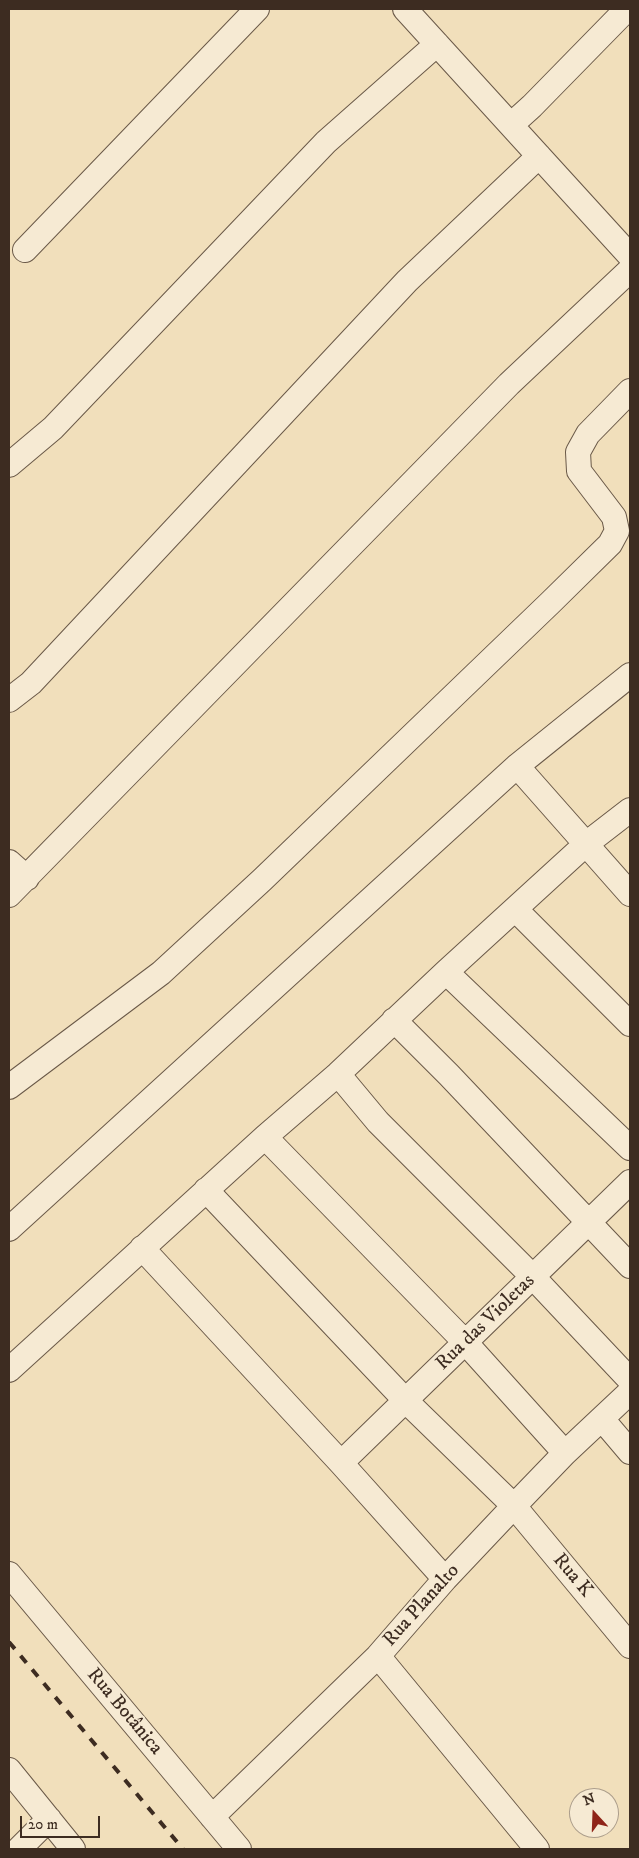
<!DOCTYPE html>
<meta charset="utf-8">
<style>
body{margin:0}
#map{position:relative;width:639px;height:1858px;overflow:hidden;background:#f1dfbb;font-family:"IM FELL DW Pica",serif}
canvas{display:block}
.frame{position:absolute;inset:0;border:10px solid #3d2c21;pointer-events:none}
.north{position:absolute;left:569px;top:1788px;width:50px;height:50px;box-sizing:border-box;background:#f6ead3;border:1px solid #ac9e8c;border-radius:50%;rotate:340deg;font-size:14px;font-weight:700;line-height:20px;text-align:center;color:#3d2c21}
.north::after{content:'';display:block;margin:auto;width:18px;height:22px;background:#8f2418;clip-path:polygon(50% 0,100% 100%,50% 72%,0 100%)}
.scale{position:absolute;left:20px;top:1816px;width:80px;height:22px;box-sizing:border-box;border:2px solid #3d2c21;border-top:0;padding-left:6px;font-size:15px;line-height:18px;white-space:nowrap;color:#3d2c21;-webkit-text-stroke:4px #f6ead3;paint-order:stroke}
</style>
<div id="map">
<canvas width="639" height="1858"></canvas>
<div class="frame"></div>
<div class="north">N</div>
<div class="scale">20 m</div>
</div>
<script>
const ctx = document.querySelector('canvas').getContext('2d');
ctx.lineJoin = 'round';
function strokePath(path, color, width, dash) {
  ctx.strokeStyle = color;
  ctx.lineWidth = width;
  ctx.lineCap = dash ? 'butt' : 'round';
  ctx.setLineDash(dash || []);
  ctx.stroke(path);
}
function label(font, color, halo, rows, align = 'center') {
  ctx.font = font + ' "IM FELL DW Pica",serif';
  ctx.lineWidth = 4;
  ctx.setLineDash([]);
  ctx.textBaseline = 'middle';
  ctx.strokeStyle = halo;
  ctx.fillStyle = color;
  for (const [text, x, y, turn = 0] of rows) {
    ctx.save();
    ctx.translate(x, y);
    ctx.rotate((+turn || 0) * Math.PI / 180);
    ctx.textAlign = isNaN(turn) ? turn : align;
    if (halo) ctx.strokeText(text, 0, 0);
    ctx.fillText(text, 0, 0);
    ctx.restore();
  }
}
const minor = new Path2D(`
 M405,9L630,256
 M511,125L532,106L627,9
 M25,250L257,9
 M9,465L53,428L326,142L437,44
 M9,700L31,683L407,281L539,156
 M517,766L630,894
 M9,862L27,878
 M9,895L509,384L630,270
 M515,909L630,1024
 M446,972L630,1148
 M394,1020L449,1075L630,1266
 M338,1074L378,1122L533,1277L630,1380
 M9,1087L161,973L262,880L550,603L610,544L617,531L614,517L579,471L578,452L588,434L630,391
 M265,1137L465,1342L565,1453
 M206,1190L406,1401L514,1506L630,1646
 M9,1229L517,766L630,675
 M142,1248L341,1463L445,1579
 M9,1370L265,1137L338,1074L446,972L586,844L630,810
 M602,1419L630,1452
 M341,1463L630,1182
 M9,1574L239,1849
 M378,1656L537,1849
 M9,1770L73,1849
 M212,1817L378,1656L445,1579L514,1506L565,1453L630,1392
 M19,1849L49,1819`);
const rail = new Path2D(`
 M9,1642L183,1849`);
const streetNames = [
 ["Rua das Violetas",486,1323,-44],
 ["Rua K",572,1576,50],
 ["Rua Planalto",422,1606,-48],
 ["Rua Botânica",124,1712,50]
];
strokePath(minor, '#6a5948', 26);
strokePath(minor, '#f6ead3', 24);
strokePath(rail, '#3d2c21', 4, [9, 9]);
label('20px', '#3d2c21', '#f6ead3', streetNames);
</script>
